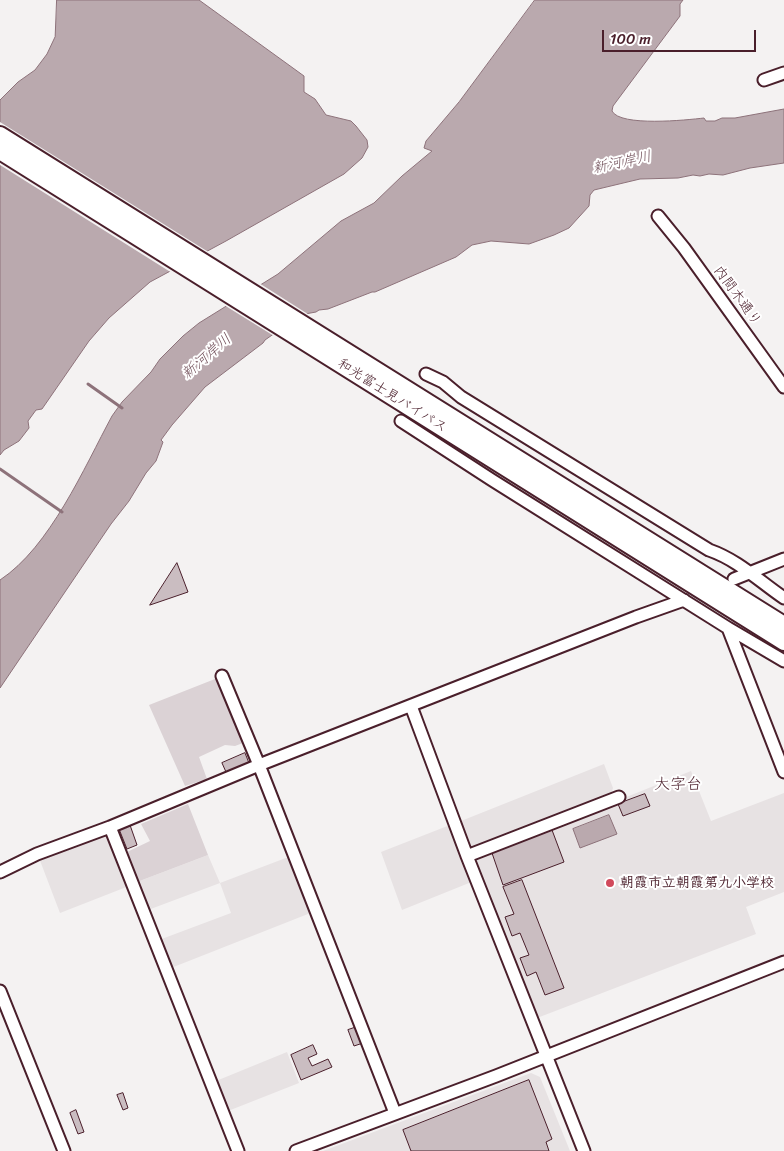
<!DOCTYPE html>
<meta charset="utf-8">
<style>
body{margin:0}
#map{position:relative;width:784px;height:1151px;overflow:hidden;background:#f4f2f2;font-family:Sriracha,sans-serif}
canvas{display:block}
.scale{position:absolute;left:602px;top:30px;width:154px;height:22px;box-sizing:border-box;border:2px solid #4a1f2b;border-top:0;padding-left:6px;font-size:15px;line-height:18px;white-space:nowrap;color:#4a1f2b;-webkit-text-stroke:4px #fff;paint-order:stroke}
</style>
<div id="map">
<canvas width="784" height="1151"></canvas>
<div class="scale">100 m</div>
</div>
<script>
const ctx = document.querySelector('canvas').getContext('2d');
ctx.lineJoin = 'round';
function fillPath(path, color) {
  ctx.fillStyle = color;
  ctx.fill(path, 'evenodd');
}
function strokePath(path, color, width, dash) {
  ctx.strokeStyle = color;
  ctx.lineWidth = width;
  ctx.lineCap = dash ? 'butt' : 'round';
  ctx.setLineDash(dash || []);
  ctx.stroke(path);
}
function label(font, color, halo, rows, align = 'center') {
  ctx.font = font + ' Sriracha,"Klee One",sans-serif';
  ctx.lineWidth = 4;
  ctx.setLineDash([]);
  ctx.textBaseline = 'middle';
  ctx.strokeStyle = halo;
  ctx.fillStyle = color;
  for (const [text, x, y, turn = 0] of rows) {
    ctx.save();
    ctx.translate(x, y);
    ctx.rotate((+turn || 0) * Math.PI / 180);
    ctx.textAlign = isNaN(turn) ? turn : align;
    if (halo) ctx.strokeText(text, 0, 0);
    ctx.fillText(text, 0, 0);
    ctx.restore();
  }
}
const built = new Path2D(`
 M604,764L613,788L611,794L473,850L461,821Z
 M691,771L711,821L784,793V892L746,907L756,934L537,1018L475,858Z
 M450,825L474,881L402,910L381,852Z
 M101,834L111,839L129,886L60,913L39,858Z
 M208,855L220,883L291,856L313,912L171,968L159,940L231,913L220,883L148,910L137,882Z
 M287,1052L299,1083L228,1111L216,1081Z
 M531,1073L540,1077L570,1151H323Z`);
const green = new Path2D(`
 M220,677L244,740L243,743L235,746L225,745L199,757L207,779L185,786L149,705Z
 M188,804L208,855L137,882L127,852L150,841L141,824Z`);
const water = new Path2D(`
 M57,0H199L304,76V92L315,99L326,115L351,121L356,126L367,140L368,147L362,158L344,174L226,241L150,282L109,318L89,341L42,409L36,410L28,421L29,428L19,441L4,450L0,455V100L18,82L35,70L47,54L55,37Z
 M535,0H683L680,4V16L613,106L612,111C620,127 687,120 704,118L706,121H715L722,118H735L784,109V163L750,168L723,175L709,174L700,176L693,175L678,178L640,179L594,190L590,195L589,206L569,228L554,235L529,244L491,241L472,245L456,257L375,292H372L328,309L319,310L316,312L305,314L275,333L265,340L263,343L205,387L172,425L161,440L163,442L156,461L146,473L129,501L111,524L0,688V580C50,547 84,468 112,416L122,402L151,372L160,359L183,336L199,323L278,274L341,221L374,203L402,176L432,151L424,148L426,141L459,102Z
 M609,815L617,834L580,848L573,829Z`);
const pier = new Path2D(`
 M0,122L210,253L172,273L0,165Z
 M259,283L311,316L306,317L274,336L224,305Z`);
const stream = new Path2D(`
 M88,384L122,408
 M0,469L62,512`);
const building = new Path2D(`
 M177,563L188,592L150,605Z
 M245,753L249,763L226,772L222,763Z
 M645,794L650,806L623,816L618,804Z
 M130,825L137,845L127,849L119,829Z
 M552,830L564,862L503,885L492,853Z
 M522,880L564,988L545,995L536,972L527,976L520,958L529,955L520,933L512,936L505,917L514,914L503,887Z
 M357,1027L363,1043L354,1046L348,1030Z
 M313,1045L317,1054L308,1058L312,1066L328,1059L332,1067L301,1080L291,1055Z
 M529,1080L552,1139L546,1142L549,1151H411L403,1130Z
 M123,1093L128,1108L123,1110L117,1095Z
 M76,1110L84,1132L78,1134L70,1113Z`);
const minor = new Path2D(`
 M764,80L784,73
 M658,216L684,248L784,387
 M426,374L443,382L461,397L709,550C738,560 759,581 784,598
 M401,421L492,480L728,628L784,772
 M734,579L784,559
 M728,628L784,661
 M222,676L259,765L395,1113
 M411,706L467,856L584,1151
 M110,827L238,1151
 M467,856L619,797
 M0,872L37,854L110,827L259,765L636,617L684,600
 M0,991L64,1151
 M296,1151L496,1076L784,962`);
const highway = new Path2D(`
 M0,135L784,625
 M0,151L784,642`);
const markers = [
 [610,883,5,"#d1495b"]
];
const streetNames = [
 ["内間木通り",737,296,54],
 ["和光富士見バイパス",392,396,32]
];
const poiNames = [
 ["朝霞市立朝霞第九小学校",620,883]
];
const waterNames = [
 ["新河岸川",622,163,-12],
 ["新河岸川",207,357,-41]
];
const quarterNames = [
 ["大字台",678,785]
];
fillPath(built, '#e7e2e3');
fillPath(green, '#dbd2d5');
fillPath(water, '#baa9ae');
strokePath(water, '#8d727a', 1);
fillPath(pier, '#f4f2f2');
strokePath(stream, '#8d727a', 3);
fillPath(building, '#cabdc1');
strokePath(building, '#4a1f2b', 1);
strokePath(minor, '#4a1f2b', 15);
strokePath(highway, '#4a1f2b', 20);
strokePath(minor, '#fff', 11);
strokePath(highway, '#fff', 16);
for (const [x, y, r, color] of markers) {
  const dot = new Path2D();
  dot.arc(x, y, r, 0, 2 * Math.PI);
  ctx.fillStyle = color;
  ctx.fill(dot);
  strokePath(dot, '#fff', 2);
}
label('14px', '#4a1f2b', '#fff', streetNames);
label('bold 14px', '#4a1f2b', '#fff', poiNames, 'left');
label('italic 15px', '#714f59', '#fff', waterNames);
label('16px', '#4a1f2b', '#fff', quarterNames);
</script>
